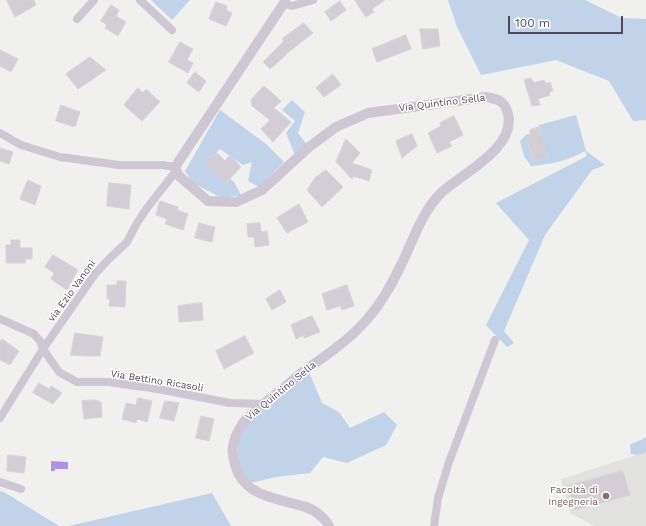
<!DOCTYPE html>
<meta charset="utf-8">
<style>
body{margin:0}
#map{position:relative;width:646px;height:526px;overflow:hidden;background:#f0f0ee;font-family:"Work Sans",sans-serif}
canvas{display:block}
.scale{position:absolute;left:508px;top:16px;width:115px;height:18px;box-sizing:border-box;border:2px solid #524859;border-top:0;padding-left:5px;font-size:12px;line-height:14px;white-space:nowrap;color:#524859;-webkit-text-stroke:3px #fff;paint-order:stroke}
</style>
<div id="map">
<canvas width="646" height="526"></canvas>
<div class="scale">100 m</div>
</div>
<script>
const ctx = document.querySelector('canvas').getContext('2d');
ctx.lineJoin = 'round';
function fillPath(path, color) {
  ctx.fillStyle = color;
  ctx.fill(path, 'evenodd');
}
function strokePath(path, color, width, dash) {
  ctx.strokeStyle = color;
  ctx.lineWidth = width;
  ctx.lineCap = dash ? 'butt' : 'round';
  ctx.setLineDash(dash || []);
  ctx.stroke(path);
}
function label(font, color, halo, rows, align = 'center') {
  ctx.font = font + ' "Work Sans",sans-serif';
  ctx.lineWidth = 3;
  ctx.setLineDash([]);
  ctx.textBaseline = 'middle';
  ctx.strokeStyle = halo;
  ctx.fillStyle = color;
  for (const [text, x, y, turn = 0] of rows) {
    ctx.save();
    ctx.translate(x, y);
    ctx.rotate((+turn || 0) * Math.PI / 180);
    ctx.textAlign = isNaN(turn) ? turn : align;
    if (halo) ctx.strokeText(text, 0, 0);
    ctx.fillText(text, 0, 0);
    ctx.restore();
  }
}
const education = new Path2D(`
 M646,452V526H594L570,513L561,479Z`);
const green = new Path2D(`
 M151,0H190L172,20Z
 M448,0H585L622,18L646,19V120L633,121L609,81L556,60L481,75L457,27Z
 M292,100L305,112L298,133L307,145L295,155L286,133L295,121L282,110Z
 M220,110L266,144L284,162L259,187L248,181L252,162L243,165L220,149L205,163L225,184L230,179L234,182L241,195L222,198L193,183L185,171Z
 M576,115L586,151L605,165L592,170L545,235L504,331L514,343L507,347L486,325L529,240L496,203L587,156L585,151C568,161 552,164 531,166L524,156L520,141L526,135L533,161L547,157L539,125Z
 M309,372L322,403L339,412L350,428L384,412L397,425L386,445L347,463L323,457L310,473L276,477L250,483L241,471L238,459V442L247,424Z
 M646,437V452L639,455L631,454L630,445C636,441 641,441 646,437Z
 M0,491L4,492L59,526H0Z
 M212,493L231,526H69Z`);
const water = new Path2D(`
 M51,461L68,462V469H55V471H51Z`);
const building = new Path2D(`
 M7,0H34L36,5L15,17Z
 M355,0H385L372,9L374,12L366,17Z
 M340,1L346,10L331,21L325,12Z
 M216,2L227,6L226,10L232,13L226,26L209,19Z
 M111,5L119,10L116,16L126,22L118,36L105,28L107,25L101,21Z
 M304,23L313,33L286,54V55L270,69L263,62L284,41L282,39Z
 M420,29H438L440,46L423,49Z
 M406,35L411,49L377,62L372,49Z
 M180,42L193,49L187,60L193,63L188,73L169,62Z
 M0,50L18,59L11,72L0,66Z
 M90,57L106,70L78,89L66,74Z
 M195,72L206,81L199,92L187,83Z
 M333,74L341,85L324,97L316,88Z
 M531,78L534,83L544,80L546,84L550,82L553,91L549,92L550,95L538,99L540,105L532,106L524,80Z
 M264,86L281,101L274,108L291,122L273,142L261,129L270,120L252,106L251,100Z
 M138,88L143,93L146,89L160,102L142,121L124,105Z
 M61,105L80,112L75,127L56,121Z
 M454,116L463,135L449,142L452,146L437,153L428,133L441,126L440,123Z
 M539,127L548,157L533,161L526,135L530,134V130Z
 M412,134L417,146L402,158L396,141Z
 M346,139L360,153L352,163L372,170L369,181L353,176L352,179L336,162Z
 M0,148L13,152L9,164L0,161Z
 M217,153L225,161L230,155L241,167L225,184L204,163Z
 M326,170L343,187L322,207L307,190L315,178Z
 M28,180L41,186L35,205L20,199Z
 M109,183L131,185L129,209L107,206Z
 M160,201L178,207L177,210L188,214L183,230L165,224L167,219L156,215Z
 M299,204L308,222L287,233L277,218Z
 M199,223L215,227L212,242L195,238Z
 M260,223L261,232L267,231L269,245L255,247L254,237H248L247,224Z
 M11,240H20V248H32V259H26L25,263H6V245H11Z
 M53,255L78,270L67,290L51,279L54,273L45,267Z
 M117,281H126L125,307L109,306L110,299H107V285H117Z
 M347,285L354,306L342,310L340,306L327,310L322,294Z
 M280,290L286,302L272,310L266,299Z
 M202,303L203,320L179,322L178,306Z
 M312,316L320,332L304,338V335L296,339L291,325Z
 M75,333L103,337L100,356H86L71,355Z
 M245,336L254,353L224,369L216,351Z
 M2,339L19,351L10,365L0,360V343Z
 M39,383L49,389L51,386L62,393L53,404L33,393Z
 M138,398L152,401L147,422L137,419L136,423L122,419L126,403L136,405Z
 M95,400L101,402L102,417L84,419L82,401Z
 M165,401L179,403L174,421L160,418Z
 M201,416L214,419L209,441L196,438Z
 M8,455L26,457L24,473L7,471Z
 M623,471L630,495L575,510L568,486Z`);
const minor = new Path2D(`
 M140,0L172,30
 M284,3L292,6L313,0
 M77,19L94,0
 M0,133L21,145L60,157L119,165H162L175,167
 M0,319L34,334L40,341L43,349L59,372L77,382H108L158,389L230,403L264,404
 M0,418L43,349L95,274L110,258L127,242L137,223L147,208L176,171
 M0,482L21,489
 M434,526L438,498L449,462L495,340`);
const tertiary = new Path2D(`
 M285,0L284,3L175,167L178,175L208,201L236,202L262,190L309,147L336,127L368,113L486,97C498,99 505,101 508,114C516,148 463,173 442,192C423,210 414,238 403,261C391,286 378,310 357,330C341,346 322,358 304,371C294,379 285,387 275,395C265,403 251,412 243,423C237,432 231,443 233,454C237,490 261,495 291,503C300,505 310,507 317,513C322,516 326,521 329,526`);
const markers = [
 [606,496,4,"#8d6e63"]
];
const streetNames = [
 ["Via Quintino Sella",442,103,-7],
 ["via Ezio Vanoni",72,291,-54],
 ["Via Bettino Ricasoli",157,381,9],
 ["Via Quintino Sella",281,391,-39]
];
const educationNames = [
 ["Facoltà di",598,490],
 ["Ingegneria",598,502]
];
fillPath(education, '#e1e1df');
fillPath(green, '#c0d3e9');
fillPath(water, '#af92e1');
fillPath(building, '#d3ced5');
strokePath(building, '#d8d2d8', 1);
strokePath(minor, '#cec6d3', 8);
strokePath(tertiary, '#cec6d3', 10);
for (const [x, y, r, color] of markers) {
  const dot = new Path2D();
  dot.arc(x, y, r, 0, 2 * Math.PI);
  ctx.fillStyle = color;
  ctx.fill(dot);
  strokePath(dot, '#fff', 1.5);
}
label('10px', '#524859', '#fff', streetNames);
label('10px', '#785e54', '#fff', educationNames, 'right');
</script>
